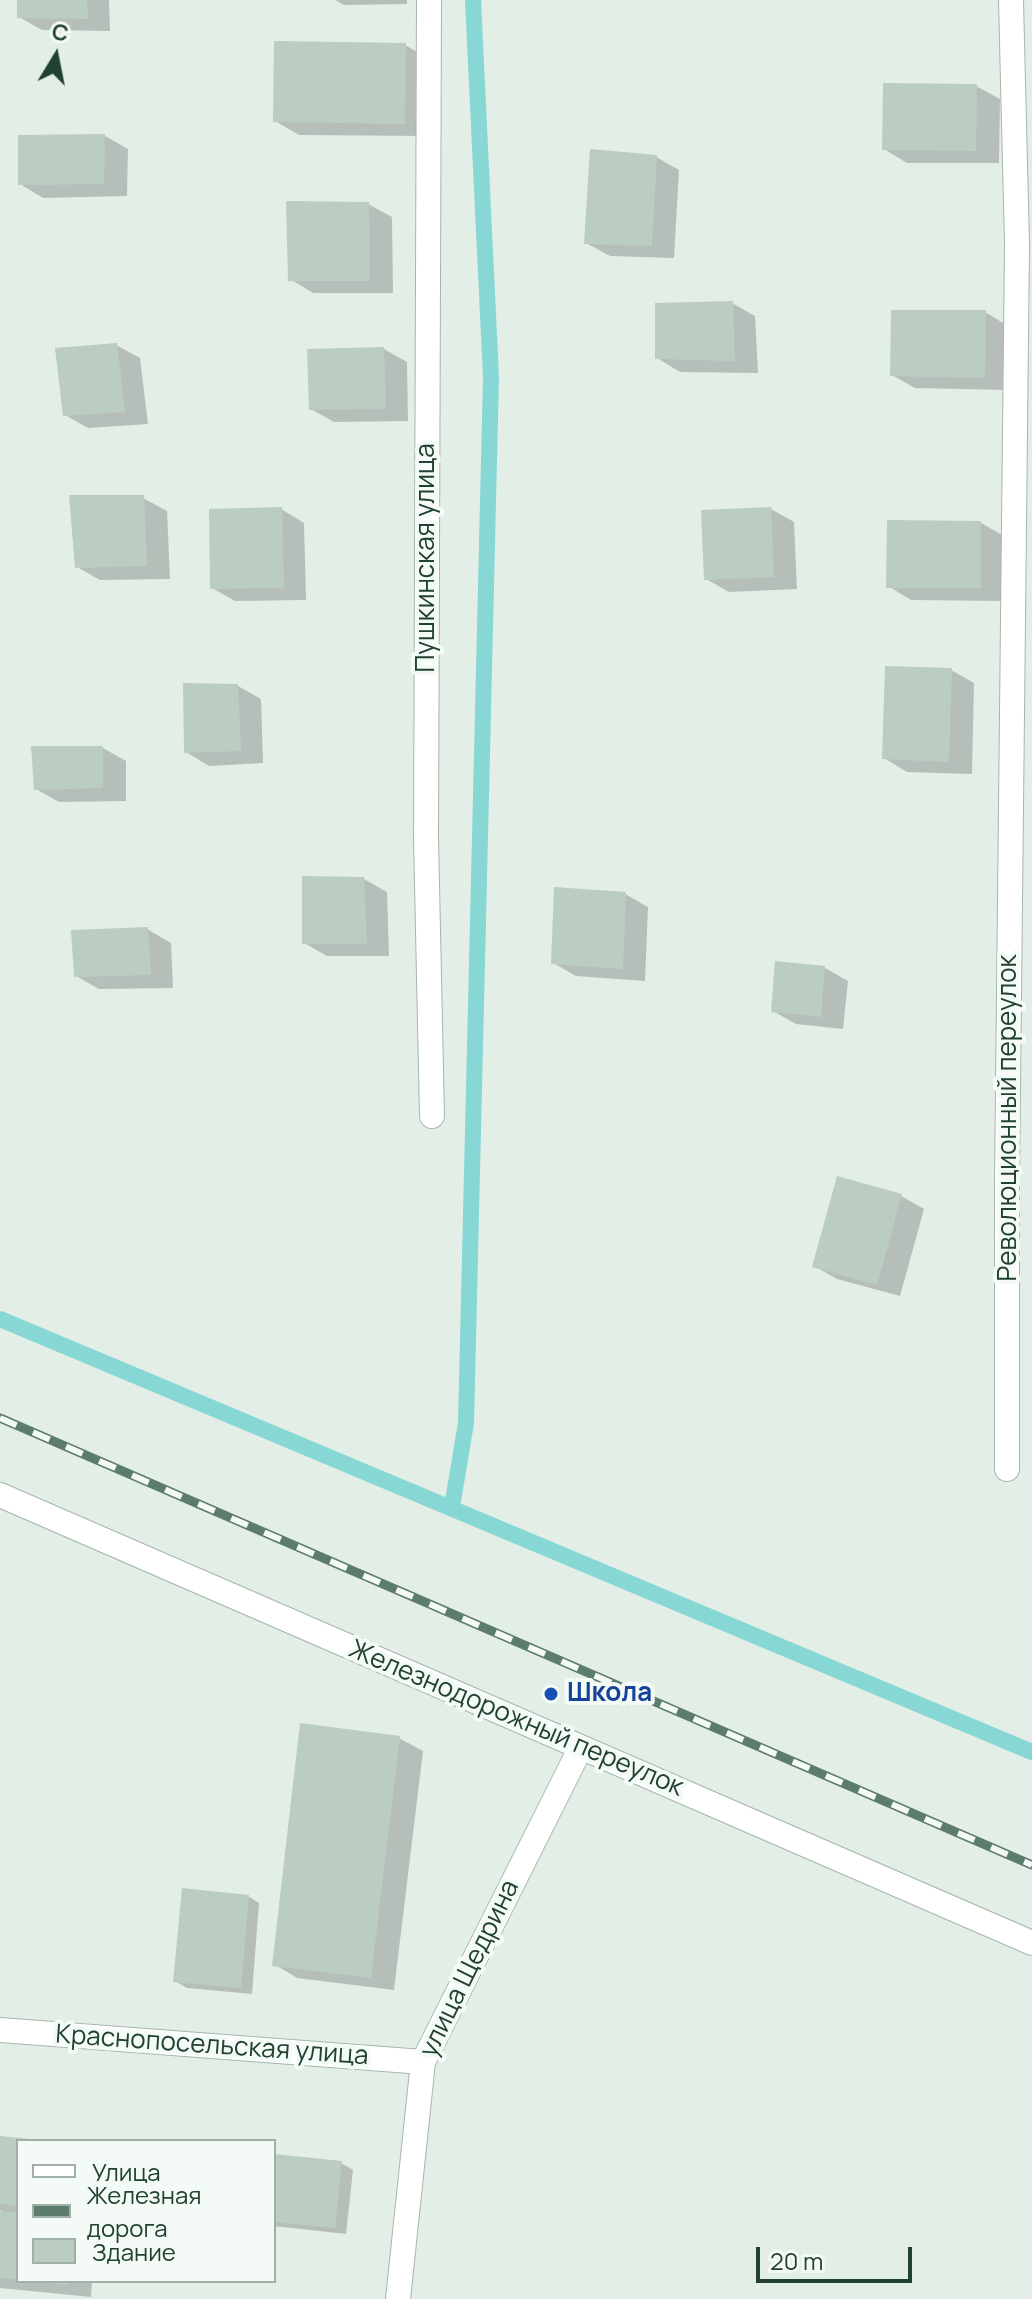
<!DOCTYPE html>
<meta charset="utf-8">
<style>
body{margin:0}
#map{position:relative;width:1032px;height:2299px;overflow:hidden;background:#e3eee7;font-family:Manrope,sans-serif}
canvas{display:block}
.legend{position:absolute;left:16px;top:2139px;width:260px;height:144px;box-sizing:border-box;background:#f4faf6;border:2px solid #a0b0a8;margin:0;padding:10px 14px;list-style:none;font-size:24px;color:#214132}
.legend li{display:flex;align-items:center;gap:16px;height:40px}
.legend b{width:40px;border:2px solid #a0b0a8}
.north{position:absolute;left:16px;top:16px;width:80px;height:80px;-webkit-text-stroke:6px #f4faf6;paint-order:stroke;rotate:10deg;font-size:22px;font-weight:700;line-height:32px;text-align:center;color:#214132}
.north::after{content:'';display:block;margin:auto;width:28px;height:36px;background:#214132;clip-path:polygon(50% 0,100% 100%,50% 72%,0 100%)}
.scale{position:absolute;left:756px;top:2247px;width:156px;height:36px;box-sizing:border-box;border:4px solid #214132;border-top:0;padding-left:10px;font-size:24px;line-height:28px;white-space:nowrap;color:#214132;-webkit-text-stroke:6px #f4faf6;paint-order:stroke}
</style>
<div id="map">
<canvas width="1032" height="2299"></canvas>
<ul class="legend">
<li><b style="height:10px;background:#fff"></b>Улица</li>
<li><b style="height:10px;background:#5c7c6d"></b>Железная дорога</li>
<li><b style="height:22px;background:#bbccc2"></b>Здание</li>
</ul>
<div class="north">С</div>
<div class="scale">20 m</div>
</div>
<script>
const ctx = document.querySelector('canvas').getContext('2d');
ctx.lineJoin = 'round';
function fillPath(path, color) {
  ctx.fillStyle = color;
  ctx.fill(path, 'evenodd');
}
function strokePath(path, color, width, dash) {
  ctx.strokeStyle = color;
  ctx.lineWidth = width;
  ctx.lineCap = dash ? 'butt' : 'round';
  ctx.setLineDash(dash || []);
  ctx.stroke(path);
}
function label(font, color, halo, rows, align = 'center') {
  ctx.font = font + ' Manrope,sans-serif';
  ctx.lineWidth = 8;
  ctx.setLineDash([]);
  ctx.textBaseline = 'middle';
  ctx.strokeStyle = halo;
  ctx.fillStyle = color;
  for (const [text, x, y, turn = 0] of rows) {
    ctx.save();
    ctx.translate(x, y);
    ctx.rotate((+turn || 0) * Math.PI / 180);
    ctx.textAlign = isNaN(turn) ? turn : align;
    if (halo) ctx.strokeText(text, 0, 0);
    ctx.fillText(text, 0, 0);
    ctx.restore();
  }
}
const shadow = new Path2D(`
 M19,0H109L110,31L42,30L19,17Z
 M335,0H407V4L344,5Z
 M405,45L428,58V136L299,135L275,121Z
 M976,86L1000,99L999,163H907L884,149Z
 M105,136L128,149L127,196L43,198L20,184Z
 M656,157L679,170L674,258L610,256L586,243Z
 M368,204L392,217L393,293H313L290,279Z
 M732,303L755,316L758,373L680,372L657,358Z
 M985,312L1008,326V390L915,388L892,375Z
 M116,345L140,358L148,424L88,428L65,415Z
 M384,349L407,362L408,421L334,422L311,409Z
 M143,498L167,511L170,579L100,580L77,567Z
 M281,509L304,523L306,600L235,601L212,588Z
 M771,509L794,522L797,589L729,592L706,579Z
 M981,523L1004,536L1003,601L911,600L888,586Z
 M951,670L974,683L972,774L907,772L884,758Z
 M238,686L261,699L263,763L209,766L186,752Z
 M103,748L126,761V801L59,802L36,789Z
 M364,879L387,892L389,956H327L304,943Z
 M625,894L648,907L645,981L576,976L553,963Z
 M147,929L171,943L173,988L99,989L76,976Z
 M825,968L848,981L843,1029L796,1024L773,1011Z
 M901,1196L924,1209L900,1296L837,1279L814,1266Z
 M399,1738L423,1751L394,1990L297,1978L274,1964Z
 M248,1896L259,1903L252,1994L187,1988L175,1981Z
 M0,2138L30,2141H18V2281H92L91,2297L0,2288V2213L6,2214L0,2210Z
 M274,2156L341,2163L353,2170L346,2234L274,2226Z`);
const stream = new Path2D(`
 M0,1319L1032,1752
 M452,1507L466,1423L491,377L473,0`);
const building = new Path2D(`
 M17,0H87L88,19L17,18Z
 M274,41L406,43L405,124L273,122Z
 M883,83L977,84L976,151L882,150Z
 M105,134L104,184L18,185V135Z
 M590,149L657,155L652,246L584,244Z
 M286,201L369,202L370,281H288Z
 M733,301L735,361L655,359V303Z
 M891,310H986L985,378L890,376Z
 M117,343L125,412L63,416L55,348Z
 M384,347L386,409L309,410L307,349Z
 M69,495H144L147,566L75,568Z
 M282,507L284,588L210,589L209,509Z
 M771,507L774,577L704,580L701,510Z
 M887,520L981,521V588H886Z
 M885,666L952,668L949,762L882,759Z
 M183,683L238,684L241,751L184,753Z
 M31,746H103V788L34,790Z
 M302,876L364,877L367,944H302Z
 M554,887L626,892L623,969L551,964Z
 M148,927L151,975L74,977L71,930Z
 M775,961L825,966L821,1017L771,1012Z
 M837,1176L902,1194L877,1285L812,1267Z
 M300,1723L400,1736L371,1978L272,1966Z
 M182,1888L249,1895L241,1988L173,1982Z
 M0,2136L30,2139V2141H18V2206L0,2204Z
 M274,2154L342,2161L335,2228L274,2222Z
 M0,2211L18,2213V2280L0,2278Z
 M48,2281H68V2285L48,2283Z`);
const minor = new Path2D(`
 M429,0L426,838L432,1116
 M1007,1469V1182L1017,244L1011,0
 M0,2030L423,2062
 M398,2299L423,2062L580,1749`);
const tertiary = new Path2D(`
 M0,1495L1032,1943`);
const rail = new Path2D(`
 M0,1418L1032,1865`);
const markers = [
 [551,1694,8,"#1a4fb4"]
];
const streetNames = [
 ["Пушкинская улица",427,558,-90],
 ["Революционный переулок",1009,1118,-90],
 ["Железнодорожный переулок",516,1719,23],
 ["улица Щедрина",470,1969,-64],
 ["Краснопосельская улица",212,2046,4]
];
const transitNames = [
 ["Школа",567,1694]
];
fillPath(shadow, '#0003');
strokePath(stream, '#87d7d4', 16);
fillPath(building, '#bbccc2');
strokePath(minor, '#a5b7ad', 26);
strokePath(tertiary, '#a5b7ad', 26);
strokePath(minor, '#fff', 24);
strokePath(tertiary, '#fff', 24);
strokePath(rail, '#5c7c6d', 9);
strokePath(rail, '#f4faf6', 6, [18]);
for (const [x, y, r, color] of markers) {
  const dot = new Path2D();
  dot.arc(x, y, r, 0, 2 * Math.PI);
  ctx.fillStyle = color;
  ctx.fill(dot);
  strokePath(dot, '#f4faf6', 3);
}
label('26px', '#214132', '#f4faf6', streetNames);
label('bold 26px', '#164399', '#f4faf6', transitNames, 'left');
</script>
